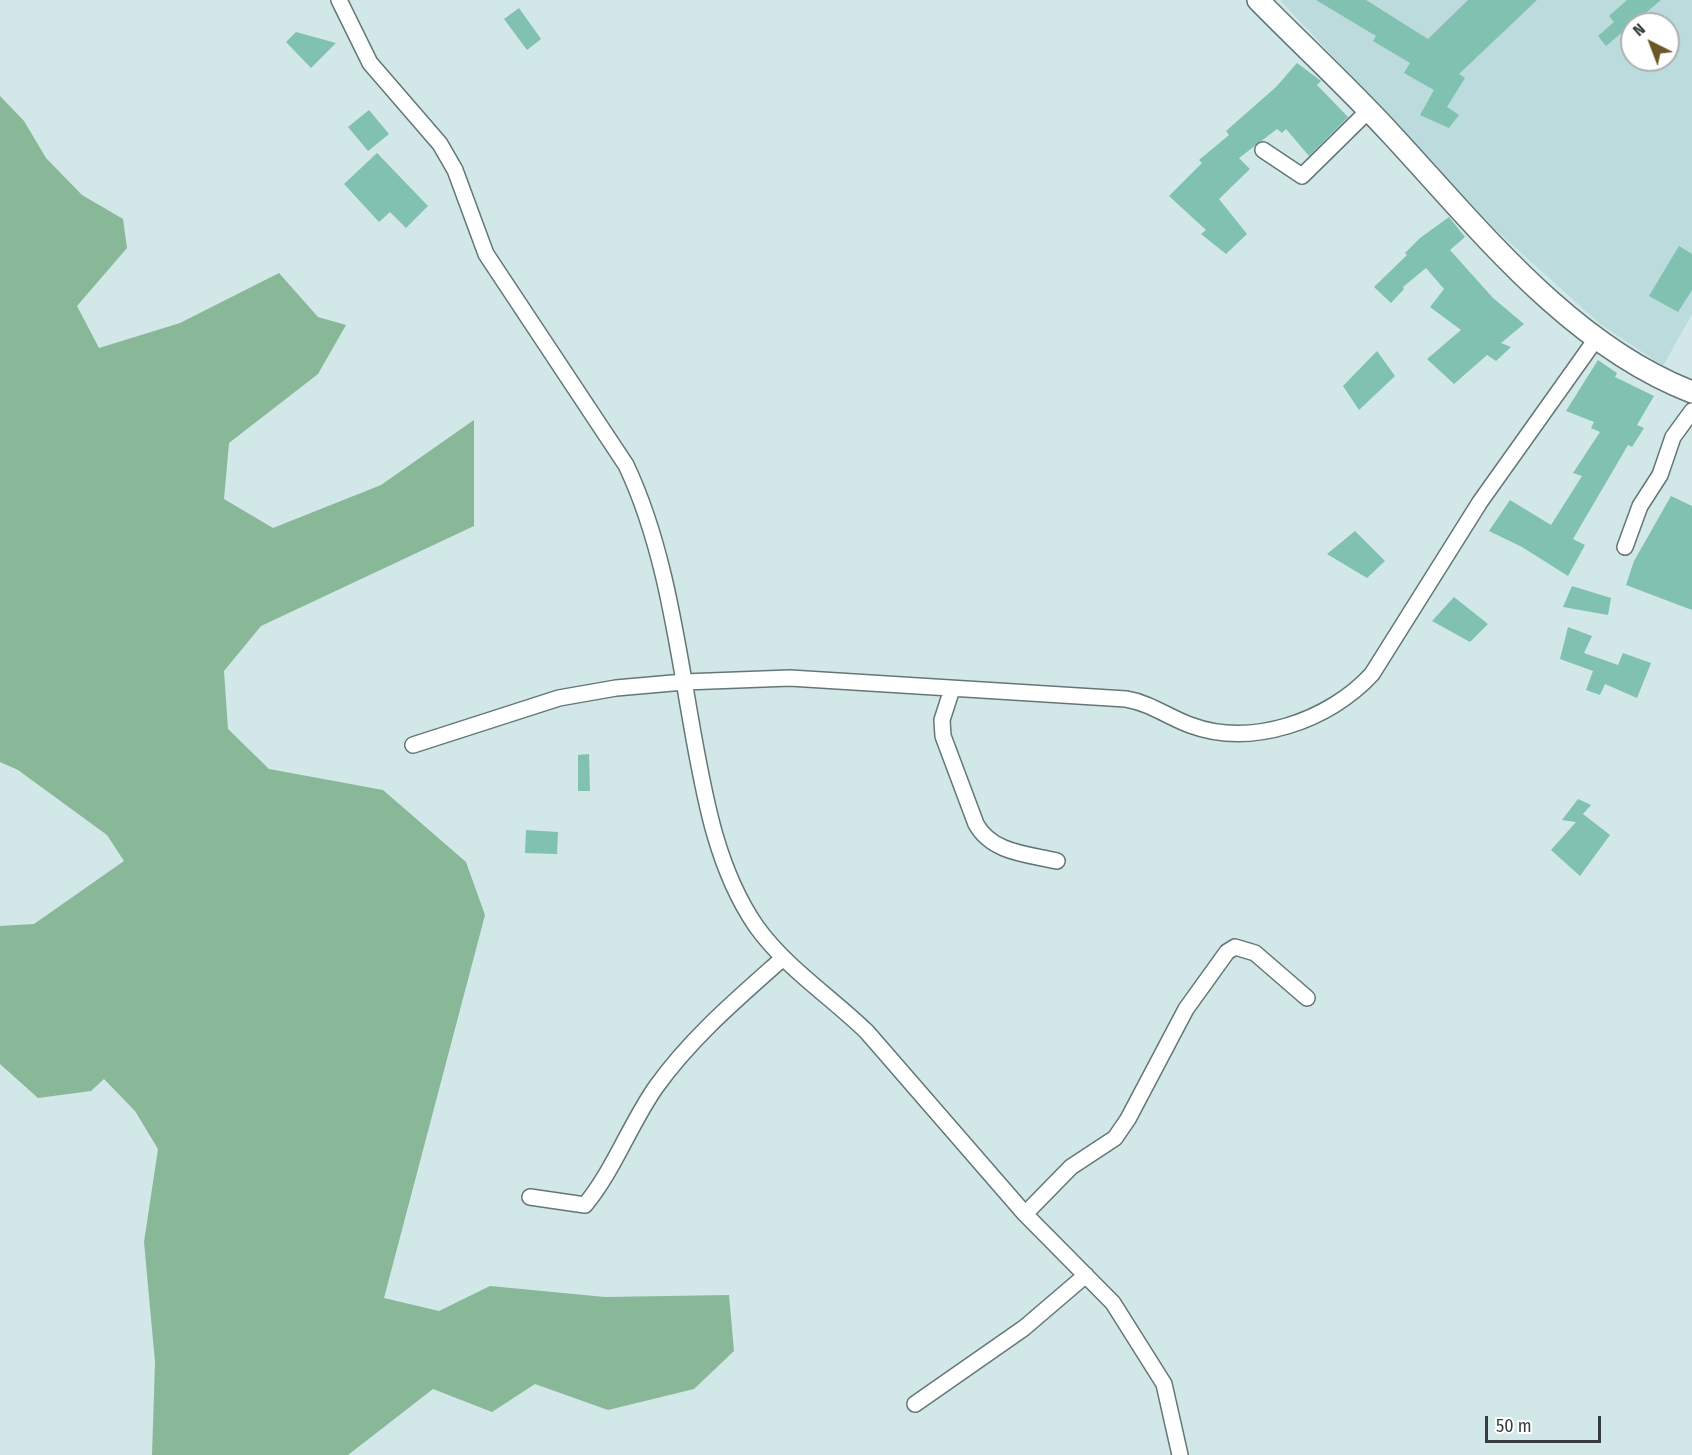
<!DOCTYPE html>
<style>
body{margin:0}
#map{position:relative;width:1692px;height:1455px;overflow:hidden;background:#d1e7e8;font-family:"Fira Sans Condensed",sans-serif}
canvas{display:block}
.north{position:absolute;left:1620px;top:12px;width:60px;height:60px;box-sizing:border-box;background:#fff;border:2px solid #aeb1b2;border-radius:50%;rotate:318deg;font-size:16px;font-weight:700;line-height:24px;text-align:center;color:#353d3e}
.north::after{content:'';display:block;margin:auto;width:21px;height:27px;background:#6b5826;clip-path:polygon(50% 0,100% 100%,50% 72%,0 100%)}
.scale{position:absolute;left:1485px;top:1416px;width:116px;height:27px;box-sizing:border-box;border:3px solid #353d3e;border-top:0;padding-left:8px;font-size:18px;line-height:21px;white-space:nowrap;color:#353d3e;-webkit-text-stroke:4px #fff;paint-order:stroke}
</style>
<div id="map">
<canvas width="1692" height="1455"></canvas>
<div class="north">N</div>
<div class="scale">50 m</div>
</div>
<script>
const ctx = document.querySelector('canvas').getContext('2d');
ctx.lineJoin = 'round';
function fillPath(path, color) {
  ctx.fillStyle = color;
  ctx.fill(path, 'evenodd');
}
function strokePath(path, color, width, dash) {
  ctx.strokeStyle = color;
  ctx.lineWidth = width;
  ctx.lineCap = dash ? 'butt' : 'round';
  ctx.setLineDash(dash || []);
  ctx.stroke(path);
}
const built = new Path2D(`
 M1280,0H1692V314L1663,366L1600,324L1495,229ZM1632,24H1668V60H1632Z`);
const forest = new Path2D(`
 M0,96L24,121L46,158L82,195L123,219L127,248L77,306L99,348L180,323L279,273L318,317L346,325L318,374L229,443L224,499L273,528L381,485L474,420V526L261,626L224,671L228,729L269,769L383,790L466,862L485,915L384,1298L439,1311L490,1286L605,1297L729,1295L734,1351L694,1389L608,1410L535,1384L492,1412L433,1389L348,1455H152L155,1362L144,1242L158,1149L135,1111L104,1079L91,1091L38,1098L0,1064V926L34,924L124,861L107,835L18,770L0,762Z`);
const building = new Path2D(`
 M1316,0H1366L1428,39L1468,0H1537L1459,74L1465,78L1447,107L1459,115L1449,128L1420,115L1434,90L1404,73L1410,63L1373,41L1376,36Z
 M1627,0H1661L1606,46L1598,36L1614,22L1609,16Z
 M519,8L541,39L527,50L504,19Z
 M296,32L336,43L311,68L286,42Z
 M1297,63L1321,81L1317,85L1348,117L1309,156L1286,129L1282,133L1277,129L1239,158L1250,169L1219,199L1247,234L1226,254L1201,234L1206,230L1169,196L1202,163L1199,160L1229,135L1226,131L1276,87Z
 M369,110L389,134L368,151L348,127Z
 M377,153L428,206L406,228L390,212L379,222L344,184Z
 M1449,217L1465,237L1450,250L1493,298L1524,324L1501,343L1511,347L1496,361L1487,355L1454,384L1427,359L1461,330L1430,307L1444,289L1426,268L1403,287L1404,289L1391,303L1374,287L1407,255L1405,253L1420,238Z
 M1679,246L1692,254V290L1678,312L1649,296Z
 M1377,351L1395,376L1359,410L1343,386Z
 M1598,360L1617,373L1615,377L1654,396L1637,425L1644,428L1632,447L1628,445L1573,539L1585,545L1568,576L1522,547L1489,531L1510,500L1551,525L1582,476L1573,473L1600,432L1591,428L1594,422L1566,411Z
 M1671,496L1692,506V610L1626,585L1634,561Z
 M1355,531L1385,561L1367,578L1327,554Z
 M1572,586L1611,598L1608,615L1563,607Z
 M1454,597L1488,624L1470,642L1432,621Z
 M1568,627L1592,636L1584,653L1618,665L1623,653L1651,663L1637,698L1605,684L1600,695L1586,690L1593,671L1560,659Z
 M589,754L590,791H578V755Z
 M1578,799L1591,805L1583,814L1610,835L1580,876L1551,850L1576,822L1562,820Z
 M526,830L558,832L557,854L525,853Z`);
const street = new Path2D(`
 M339,0L370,63L440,144L455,170L486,254L626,465C665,547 677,644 693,733C705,799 717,869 756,926C786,968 830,996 867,1032L1025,1214L1113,1303L1164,1384L1180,1455
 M1263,150L1302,176L1369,110
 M1625,547L1640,506L1660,475L1673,437L1692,411
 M952,689L942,720L943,736L976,824C992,853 1027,854 1057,861
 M413,745L559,698L616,688L684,682L790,678L1126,699C1150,703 1168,717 1190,725C1251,748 1329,721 1372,674L1480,502L1596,339
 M530,1197L585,1205C614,1170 630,1124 656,1087C691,1038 737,999 782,959
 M1025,1214L1071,1167L1115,1138L1128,1119L1186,1009L1227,952L1235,947L1255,953L1307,998
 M915,1404L1024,1328L1086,1275`);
const secondary = new Path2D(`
 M1258,0C1302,45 1349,88 1392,135C1479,229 1570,345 1692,392`);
fillPath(built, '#bcdbdc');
fillPath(forest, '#88b898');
fillPath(building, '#81c1b1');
strokePath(street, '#637777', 18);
strokePath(secondary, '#637777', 24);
strokePath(street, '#fff', 15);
strokePath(secondary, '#fff', 21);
</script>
